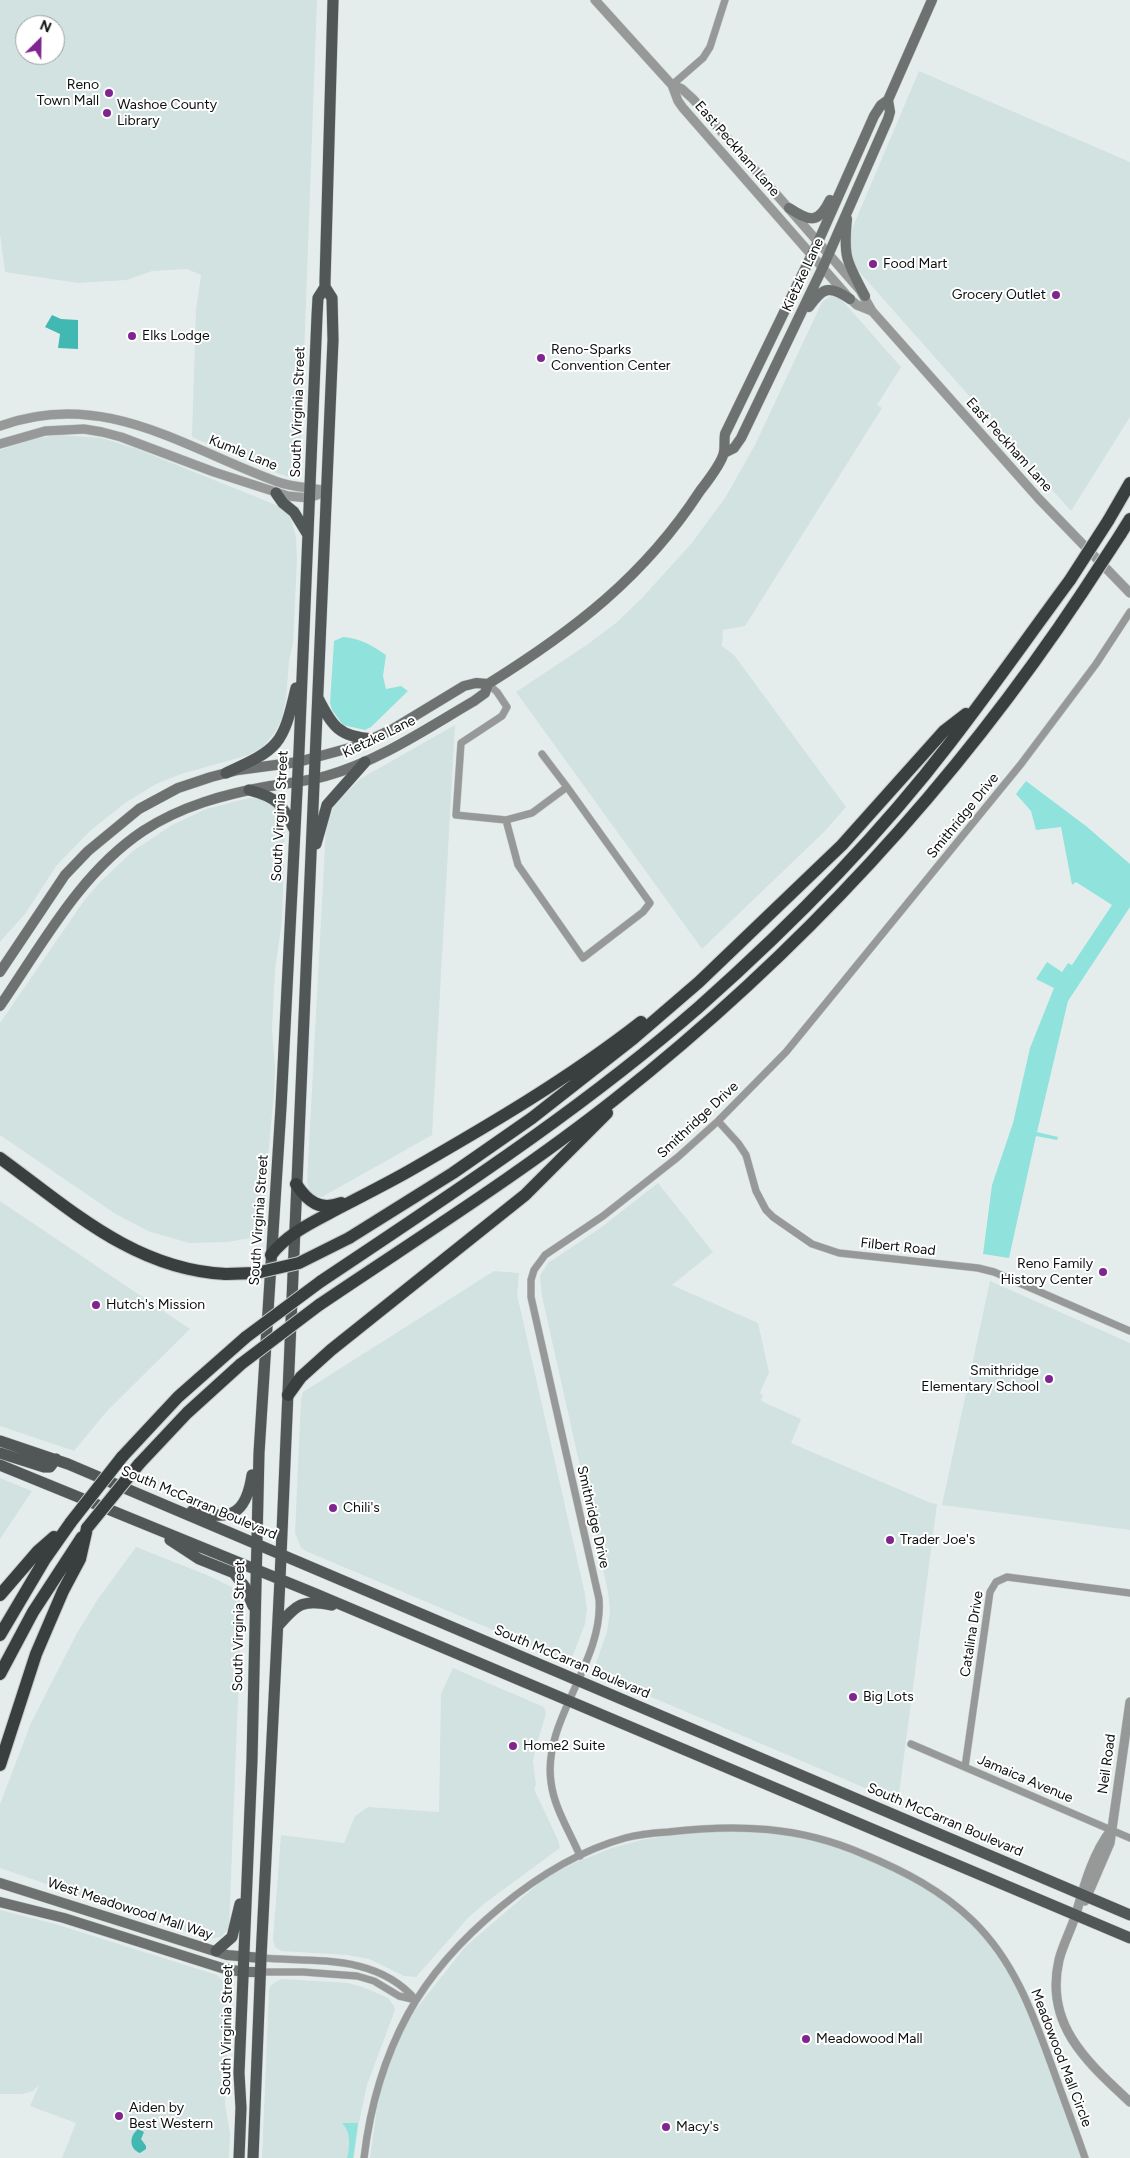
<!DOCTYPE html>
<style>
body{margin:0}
#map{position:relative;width:1130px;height:2158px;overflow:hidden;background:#e5edec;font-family:Figtree,sans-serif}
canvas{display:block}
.north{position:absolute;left:15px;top:15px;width:50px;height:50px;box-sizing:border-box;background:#fff;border:1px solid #9e9f9f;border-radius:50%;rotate:23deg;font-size:14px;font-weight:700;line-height:20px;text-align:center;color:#0c0f0f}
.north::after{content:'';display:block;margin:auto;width:18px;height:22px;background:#802490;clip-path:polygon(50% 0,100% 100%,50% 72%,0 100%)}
</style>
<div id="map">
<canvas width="1130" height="2158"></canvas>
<div class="north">N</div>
</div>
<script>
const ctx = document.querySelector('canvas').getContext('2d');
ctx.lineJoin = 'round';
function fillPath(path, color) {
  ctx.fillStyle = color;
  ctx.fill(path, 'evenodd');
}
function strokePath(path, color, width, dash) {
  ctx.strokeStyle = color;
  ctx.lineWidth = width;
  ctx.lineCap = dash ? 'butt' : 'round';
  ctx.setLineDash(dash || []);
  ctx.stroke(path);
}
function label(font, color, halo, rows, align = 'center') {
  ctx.font = font + ' Figtree,sans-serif';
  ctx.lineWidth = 4;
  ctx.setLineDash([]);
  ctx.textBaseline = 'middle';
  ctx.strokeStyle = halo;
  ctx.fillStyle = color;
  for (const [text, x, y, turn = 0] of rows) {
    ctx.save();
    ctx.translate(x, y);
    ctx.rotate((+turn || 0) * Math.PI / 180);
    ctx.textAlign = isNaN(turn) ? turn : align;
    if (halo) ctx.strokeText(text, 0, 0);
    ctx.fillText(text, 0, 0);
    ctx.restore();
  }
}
const built = new Path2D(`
 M0,0H317L301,439L298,472L294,475L288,477L277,473L192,437L196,310L201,275L187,269L152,271L127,280L78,283L5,272L0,234ZM25,25H55V55H25Z
 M919,71L1130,162V417L1071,511L854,266L849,246L852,229Z
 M831,296L841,299L901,367L877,405L882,408L745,626L723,630L722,646L734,655L846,807L825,831L702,949L516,692L588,644L616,623L642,598L691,544L725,498L755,445L822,302Z
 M61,435L102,438L137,449L281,507L290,515L296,537L297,560L293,643L289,661L286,699L282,718L275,732L263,747L249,755L181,774L156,784L125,803L90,831L57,865L25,914L0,942V450L37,438Z
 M455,725L432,1135L322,1197L316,1196L310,1191L307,1183L326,826L335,804L360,779Z
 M249,798L262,799L274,806L285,823L282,921L275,970L272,1029L275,1067L274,1093L262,1222L250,1238L228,1242L189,1243L148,1231L114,1213L0,1135V1023L83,902L100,882L133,851L172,825L206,809Z
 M658,1183L713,1252L672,1285L758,1323L769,1372L760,1393L763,1395L761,1401L801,1419L791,1443L931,1503L937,1504L898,1802L602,1676L597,1672L596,1663L607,1632L610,1611L608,1592L542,1296L540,1276L548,1263L599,1229Z
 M0,1201L190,1329L107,1411L74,1451L0,1426Z
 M494,1271L519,1273L517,1295L521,1312L585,1594L587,1610L585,1624L573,1655L569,1658L562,1659L308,1552L301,1548L295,1533L301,1400L303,1392Z
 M990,1281L1130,1343V1530L942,1505Z
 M0,1478L32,1491L0,1539Z
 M136,1547L207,1575L240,1591L241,1622L229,1928L221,1937L207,1939L0,1868V1804L31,1723L77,1633L98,1599Z
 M453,1668L544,1707L546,1714L537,1743L533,1761L536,1785L534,1789L558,1840L560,1848L485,1903L468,1918L416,1977L404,1976L369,1959L347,1955L281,1951L275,1947L273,1940L281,1835L344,1843L355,1816L368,1807L439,1812L441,1694Z
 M714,1828L766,1831L826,1844L873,1859L944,1896L984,1937L1010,1976L1028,2007L1081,2158H370L377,2108L386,2072L405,2023L465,1947L545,1878L576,1862L612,1848L641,1840Z
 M0,1910L55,1924L217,1975L230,1988L225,2104L230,2133L229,2158H62L76,2123L30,2106L39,2085L33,2091L23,2094H0Z
 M281,1979L348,1983L363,1987L388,1998L394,2006L395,2010L367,2085L359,2122L354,2158H262L269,1990L271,1985Z`);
const green = new Path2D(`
 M343,637C360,638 373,646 386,655L383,676L386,689L401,686L408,691L371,727L365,730L343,725L332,710L330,703L334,641Z
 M1026,781L1086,826L1130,864V907L1068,1001L1037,1132L1058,1137L1057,1140L1036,1136L1009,1258L983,1254L992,1185L1013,1123L1030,1048L1054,988L1036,979L1047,962L1062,972L1068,963L1072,965L1112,905L1076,882L1072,885L1061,827L1036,830L1031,811L1016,794Z
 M342,2123H358L353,2158H347C350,2146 351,2132 342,2123Z`);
const water = new Path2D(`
 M52,315L61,319L78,320V349L58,348L60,334L45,327Z
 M138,2129L144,2132L141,2139L146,2146V2149L140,2153C129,2149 129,2136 138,2129Z`);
const minor = new Path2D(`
 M672,85L703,58L710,47L725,0
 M488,684L497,692L507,707L502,716L461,743L456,815L506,820L532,813L567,787L542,754
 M506,820L518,865L583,958L643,912L650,903L567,787
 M718,1121L738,1143L746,1155L756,1191L766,1210L773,1217L812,1244L839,1253L978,1268L994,1272L1130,1331
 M911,1744L1130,1838
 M965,1767L990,1592L996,1582L1007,1577L1130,1593
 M580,1856C570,1832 554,1808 551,1782C542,1720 604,1662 599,1599L531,1297V1280L534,1270L545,1255L603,1216L678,1157L718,1121L786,1052L1021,764L1096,664L1130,612
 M261,1958C317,1962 376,1954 416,2000
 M260,1972H303L357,1976L374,1981L399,1996L416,2000
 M364,2158C370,2107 383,2060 408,2014C449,1940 542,1861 625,1838C639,1834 653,1833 668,1832C737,1824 799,1826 863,1854C904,1871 941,1890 973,1921C1016,1963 1034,2017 1054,2072C1064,2100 1075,2129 1085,2158`);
const tertiary = new Path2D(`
 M595,0L672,85L678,101L683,108L850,299L857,305L872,311
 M672,85L682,89L693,99L860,290L872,311L1039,499L1130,593
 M0,426C104,388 184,448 278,482C294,488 311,487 327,491
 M0,444L45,431L84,429L102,432L121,437L214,472L288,496L309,498L327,491
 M1111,1830C1093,1853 1084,1886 1076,1914C1071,1930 1063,1944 1059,1960C1044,2025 1088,2063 1130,2102
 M1085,1901L1110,1843L1130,1702`);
const secondary = new Path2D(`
 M789,208C809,221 818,225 830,200
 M847,219C843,258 847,262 865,296
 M809,307C823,287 829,285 850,299
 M724,453L734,448L741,438L823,267L888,119L890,112L888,100L932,0
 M0,972L65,875L88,851L139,809L178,788L211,777L238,770L298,762L357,746L393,729L464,686L476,683L488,684C573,631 644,577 700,491C707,482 722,463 724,452C725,446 724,440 725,434L818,242L874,116L881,105L888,100
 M0,1006C42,945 80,873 143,831C181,806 225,794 270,786C289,783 308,781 326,776C379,761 426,729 474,701L485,693L488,684
 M0,1883L227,1955L261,1958
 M0,1902L64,1918L222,1968L243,1972H260`);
const primary = new Path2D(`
 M276,493L283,503L294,512L308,535
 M318,698C332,726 339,737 372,739
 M226,773C279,749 283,745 296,688
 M249,790C276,797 283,804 294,829
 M316,844L327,805L365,762
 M0,1441L68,1464L1130,1915
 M0,1453L44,1467H50L56,1459
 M0,1465L316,1594L1130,1938
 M192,1511C231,1521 246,1515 252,1475
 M170,1540L199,1559L234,1573L245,1587L253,1606
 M278,1626C297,1604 302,1599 332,1605
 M216,1951L232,1937L240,1904
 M239,2158L241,2108L239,2073L252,1760L259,1453L281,1107L299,751L317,316L318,298L325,287V281L333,0
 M253,2158L261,1958L280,1579L333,340L332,298L325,287`);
const motorway = new Path2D(`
 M1108,521L1130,483
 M1120,535L1130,519
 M0,1158C70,1209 135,1270 226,1274
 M296,1184C308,1202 320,1211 341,1203
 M349,1238L453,1173L532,1118L634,1038L699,982L842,845L944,731L966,714
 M271,1255C289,1232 314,1222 339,1208C362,1196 386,1184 409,1171C489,1125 568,1079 641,1022
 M320,1282C450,1195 581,1110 699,1007C788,928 878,837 950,743C991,690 1030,634 1070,580
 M319,1305C418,1238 520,1174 614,1100C796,956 954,786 1082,593
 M288,1395L301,1377L331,1350L525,1195L607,1113
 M122,1457L178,1397L246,1337
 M139,1464L187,1413L241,1364
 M0,1595L38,1551L54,1537
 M0,1635L45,1559L71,1522
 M0,1674L33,1612L82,1537
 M0,1765L36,1654L63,1591L80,1559L87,1528`);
const motorwayBridge = new Path2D(`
 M1070,580L1108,521
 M1082,593L1120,535
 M226,1274L256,1273L299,1263L349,1238
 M246,1337L320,1282
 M241,1364L319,1305
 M71,1522L122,1457
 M87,1528L139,1464`);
const markers = [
 [109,93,5,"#802490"],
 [107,113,5,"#802490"],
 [873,264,5,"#802490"],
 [1056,295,5,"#802490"],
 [132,336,5,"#802490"],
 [541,358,5,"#802490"],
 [1103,1272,5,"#802490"],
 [96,1305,5,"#802490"],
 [1049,1379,5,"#802490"],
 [333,1508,5,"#802490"],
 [890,1540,5,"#802490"],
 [853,1697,5,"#802490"],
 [513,1746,5,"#802490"],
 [806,2039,5,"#802490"],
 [119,2116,5,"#802490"],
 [666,2127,5,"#802490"]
];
const poiNames = [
 ["Reno",99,85,"right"],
 ["Town Mall",99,101,"right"],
 ["Washoe County",117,105],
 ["Library",117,121],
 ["Food Mart",883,264],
 ["Grocery Outlet",1046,295,"right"],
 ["Elks Lodge",142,336],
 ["Reno-Sparks",551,350],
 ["Convention Center",551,366],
 ["Reno Family",1093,1264,"right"],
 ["History Center",1093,1280,"right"],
 ["Hutch's Mission",106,1305],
 ["Smithridge",1039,1371,"right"],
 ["Elementary School",1039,1387,"right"],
 ["Chili's",343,1508],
 ["Trader Joe's",900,1540],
 ["Big Lots",863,1697],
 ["Home2 Suite",523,1746],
 ["Meadowood Mall",816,2039],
 ["Aiden by",129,2108],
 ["Best Western",129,2124],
 ["Macy's",676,2127]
];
const streetNames = [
 ["East Peckham Lane",737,149,49],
 ["Kietzke Lane",803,275,-65],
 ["South Virginia Street",298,412,-88],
 ["East Peckham Lane",1009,445,48],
 ["Kumle Lane",243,453,22],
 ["Kietzke Lane",379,737,-26],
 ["South Virginia Street",280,816,-87],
 ["Smithridge Drive",963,816,-51],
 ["Smithridge Drive",698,1120,-43],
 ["South Virginia Street",259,1220,-86],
 ["Filbert Road",898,1247,6],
 ["South McCarran Boulevard",199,1503,23],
 ["Smithridge Drive",593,1517,77],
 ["South Virginia Street",239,1626,-89],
 ["Catalina Drive",972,1634,-81],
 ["South McCarran Boulevard",572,1662,23],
 ["Neil Road",1107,1764,-82],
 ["Jamaica Avenue",1025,1779,23],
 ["South McCarran Boulevard",945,1820,23],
 ["West Meadowood Mall Way",130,1909,18],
 ["South Virginia Street",227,2030,-89],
 ["Meadowood Mall Circle",1061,2058,69]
];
fillPath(built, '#d1e2e0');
fillPath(green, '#90e2dd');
fillPath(water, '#42b8b3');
strokePath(minor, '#c2c9c9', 8);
strokePath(tertiary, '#c2c9c9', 10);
strokePath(secondary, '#c2c9c9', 11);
strokePath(primary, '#c2c9c9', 12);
strokePath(motorway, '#c2c9c9', 14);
strokePath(minor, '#969998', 7);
strokePath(tertiary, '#969998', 9);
strokePath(secondary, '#6d7271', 10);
strokePath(primary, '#515656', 11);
strokePath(motorway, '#393f3f', 12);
strokePath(motorwayBridge, '#c2c9c9', 14, []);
strokePath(motorwayBridge, '#393f3f', 12);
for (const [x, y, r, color] of markers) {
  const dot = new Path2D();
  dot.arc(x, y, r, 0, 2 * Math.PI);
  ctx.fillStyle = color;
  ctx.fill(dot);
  strokePath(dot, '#fff', 2);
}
label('14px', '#0c0f0f', '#fff', poiNames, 'left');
label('14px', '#0c0f0f', '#fff', streetNames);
</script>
